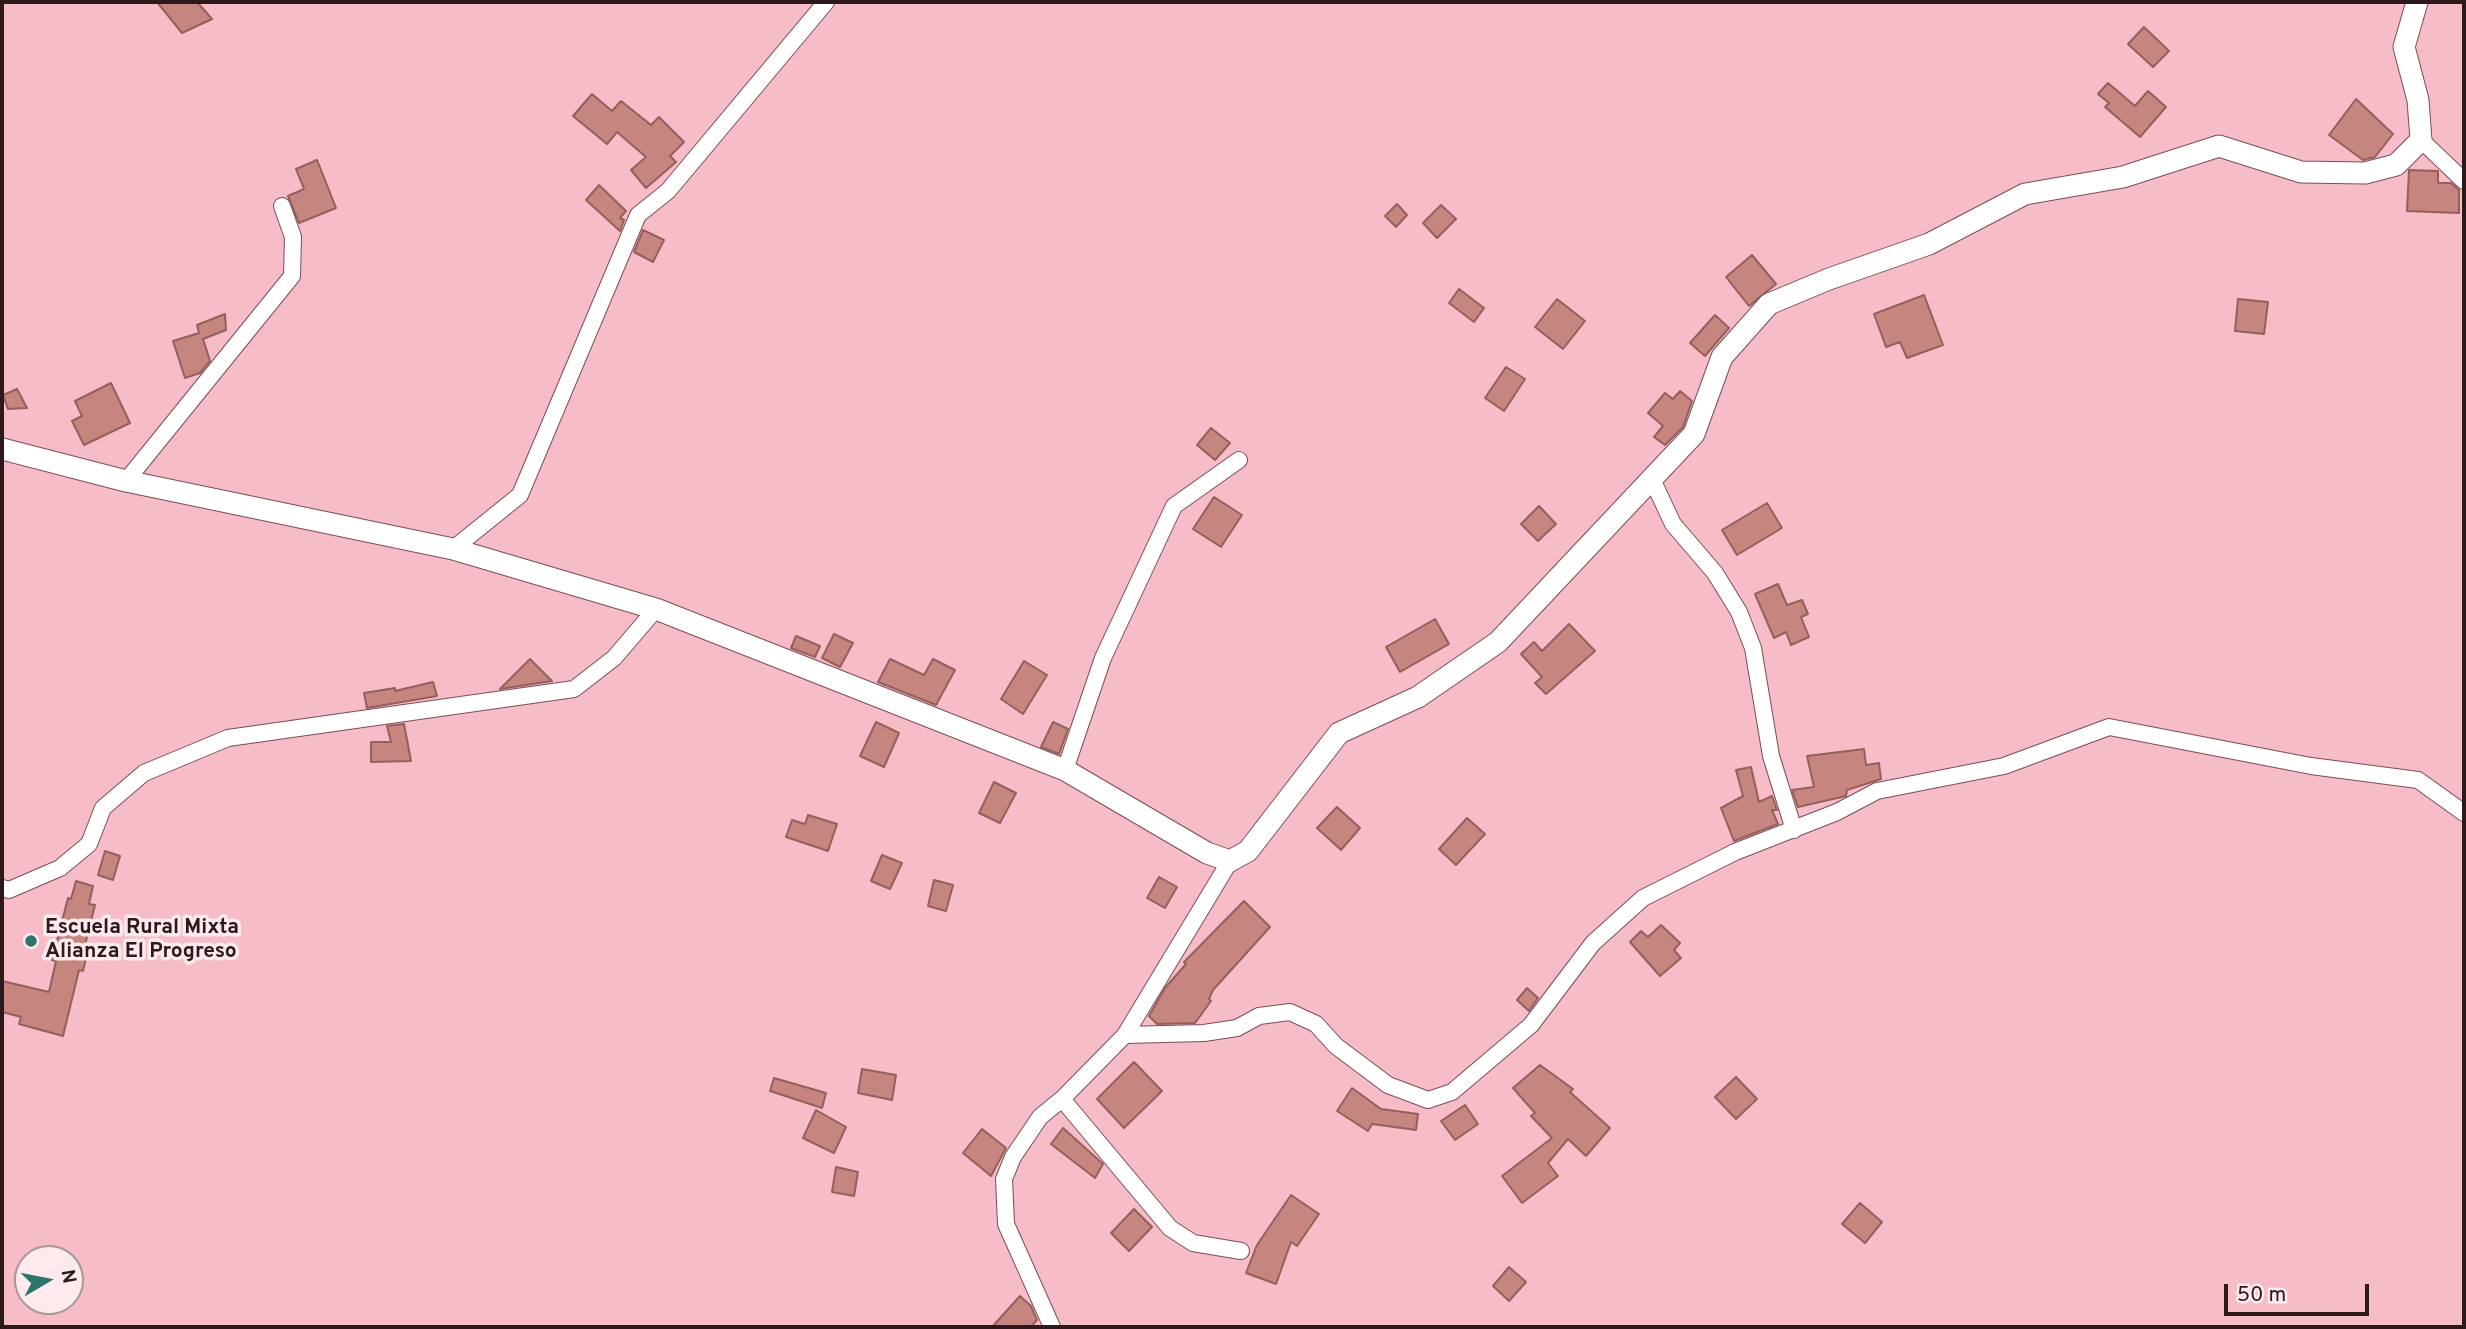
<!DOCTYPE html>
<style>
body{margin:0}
#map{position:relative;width:2466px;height:1329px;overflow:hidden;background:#f6bcc8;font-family:Overpass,sans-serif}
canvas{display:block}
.frame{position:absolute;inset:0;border:4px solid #2d181c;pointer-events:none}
.north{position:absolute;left:14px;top:1245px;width:70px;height:70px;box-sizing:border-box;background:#fceaed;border:2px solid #a99699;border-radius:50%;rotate:80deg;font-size:19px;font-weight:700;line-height:28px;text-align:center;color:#2d181c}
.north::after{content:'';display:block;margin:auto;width:24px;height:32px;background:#2c746c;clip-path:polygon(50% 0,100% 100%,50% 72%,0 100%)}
.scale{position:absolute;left:2224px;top:1284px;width:145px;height:32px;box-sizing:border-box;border:4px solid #2d181c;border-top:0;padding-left:9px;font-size:21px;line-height:24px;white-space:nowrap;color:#2d181c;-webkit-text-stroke:5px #fceaed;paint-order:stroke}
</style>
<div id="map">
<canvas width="2466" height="1329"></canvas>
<div class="frame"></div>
<div class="north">N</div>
<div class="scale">50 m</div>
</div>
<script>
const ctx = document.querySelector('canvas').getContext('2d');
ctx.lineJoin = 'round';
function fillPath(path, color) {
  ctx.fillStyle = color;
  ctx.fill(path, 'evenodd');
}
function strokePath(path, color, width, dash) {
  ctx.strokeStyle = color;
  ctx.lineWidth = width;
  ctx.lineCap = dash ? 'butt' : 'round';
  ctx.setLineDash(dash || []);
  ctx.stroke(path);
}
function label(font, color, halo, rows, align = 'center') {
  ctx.font = font + ' Overpass,sans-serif';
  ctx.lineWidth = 7;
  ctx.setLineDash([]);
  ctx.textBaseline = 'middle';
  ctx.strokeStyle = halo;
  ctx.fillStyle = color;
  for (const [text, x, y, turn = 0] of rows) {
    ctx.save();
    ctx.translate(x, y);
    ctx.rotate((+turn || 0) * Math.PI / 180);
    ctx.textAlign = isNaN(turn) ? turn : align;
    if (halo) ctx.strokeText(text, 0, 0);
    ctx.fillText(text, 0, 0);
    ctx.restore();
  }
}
const building = new Path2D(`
 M157,2H197L212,19L182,33Z
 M2144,27L2169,51L2153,67L2128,44Z
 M2108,83L2135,106L2148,91L2166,107L2140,137L2105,107L2109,103L2098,94Z
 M592,94L612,111L621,101L651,125L659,117L684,142L670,156L676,162L646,188L631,170L646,157L617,132L607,144L573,116Z
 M2356,99L2393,134L2375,157L2363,160L2329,135Z
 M317,160L336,208L299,223L288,196L304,189L296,169Z
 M2409,170L2438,171V183H2451L2459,190V213L2407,211Z
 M599,185L626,211L620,218L624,220L620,231L586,200Z
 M1397,204L1407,215L1396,227L1385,216Z
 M1441,205L1456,219L1437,238L1423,223Z
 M643,230L664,240L653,262L634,252Z
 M1752,255L1776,284L1749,306L1726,277Z
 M1459,289L1484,308L1474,322L1449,303Z
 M1924,295L1943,345L1907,358L1900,342L1886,347L1874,314Z
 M1557,299L1585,321L1563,349L1535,327Z
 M2238,299L2268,302L2264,334L2235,331Z
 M225,314L226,330L203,339L210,361L200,373L185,378L173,341L199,333L197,325Z
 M1715,315L1729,328L1705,356L1690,343Z
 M1506,367L1525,379L1504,411L1485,398Z
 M111,383L130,423L84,445L72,421L82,416L75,401Z
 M17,389L27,408L8,409L3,395Z
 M1680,391L1692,401L1683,427L1665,445L1654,437L1663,426L1648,413L1665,393L1673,399Z
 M1211,428L1230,443L1215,460L1197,445Z
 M1214,497L1242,515L1221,547L1193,529Z
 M1767,503L1782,528L1737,555L1722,530Z
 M1539,506L1556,524L1538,541L1521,524Z
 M1778,584L1787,605L1802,600L1808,614L1801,617L1809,637L1791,645L1786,632L1774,638L1755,594Z
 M1435,619L1449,644L1400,672L1386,647Z
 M1569,624L1595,651L1546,694L1535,683L1542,677L1521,654L1534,642L1542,651Z
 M834,634L853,643L840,667L822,658Z
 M796,636L820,646L815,657L791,648Z
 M530,659L552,681L500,689Z
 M890,659L924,675L933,659L955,670L936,705L878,682Z
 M1024,661L1047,675L1023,714L1001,699Z
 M433,682L437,696L367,708L364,693L395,688V691Z
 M876,722L899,733L884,767L860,756Z
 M1053,722L1068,729L1059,754L1041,747Z
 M404,724L411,761L371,762V742H391L387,726Z
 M1864,749L1866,765L1879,763L1881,779L1847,790L1846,796L1798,807L1792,790L1814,787L1807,756Z
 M1751,767L1759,802L1772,796L1777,810H1772L1778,824L1734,841L1721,808L1743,796L1736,770Z
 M994,782L1016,793L1000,823L979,813Z
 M1337,807L1360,828L1341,850L1317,828Z
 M808,815L837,824L828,851L786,837L792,820L805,824Z
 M1467,818L1485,834L1456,865L1439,849Z
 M105,851L120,856L113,880L98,875Z
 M882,855L902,863L890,889L871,881Z
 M1159,877L1177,887L1165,908L1147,898Z
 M934,880L953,885L946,911L928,906Z
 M76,881L93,886L89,904L95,905L83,953L87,954L83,971L79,970L63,1036L19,1024L21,1017L2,1012V981L49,992L56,961L52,960L68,898L71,899Z
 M1244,901L1270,927L1213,990L1209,999L1211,1001L1195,1023L1157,1024L1149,1016L1165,988L1186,964L1184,962Z
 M1661,925L1680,943L1674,950L1681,958L1660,976L1630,942L1641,931L1648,937Z
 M1527,988L1538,998L1529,1011L1517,1000Z
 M1134,1062L1162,1091L1124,1128L1097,1099Z
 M1540,1065L1573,1089L1570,1092L1610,1128L1586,1156L1568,1139L1548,1163L1558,1176L1522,1203L1502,1176L1552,1138L1531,1116L1535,1113L1513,1088Z
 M862,1069L896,1075L892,1100L858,1093Z
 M1736,1077L1757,1099L1736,1119L1715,1097Z
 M774,1078L826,1093L822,1108L770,1091Z
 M1352,1088L1381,1109L1418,1114L1416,1130L1372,1124L1368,1131L1337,1111Z
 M1465,1105L1478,1124L1455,1140L1441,1121Z
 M816,1110L846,1127L834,1153L803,1138Z
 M1063,1128L1103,1164L1095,1178L1051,1144Z
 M982,1129L1006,1148L991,1176L963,1153Z
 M836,1167L858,1172L854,1196L832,1192Z
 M1291,1195L1319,1214L1297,1246L1291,1242L1276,1284L1246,1273L1257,1245Z
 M1860,1203L1882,1222L1865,1243L1842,1224Z
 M1134,1209L1152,1227L1129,1251L1111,1233Z
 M1509,1267L1526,1282L1509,1301L1493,1286Z
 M1020,1296L1031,1306L1037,1320L1031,1327H992Z`);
const minor = new Path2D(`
 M2421,140L2464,181
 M1651,477L1673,524L1715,573L1739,612L1753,648L1771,756L1794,830
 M126,481L292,276L293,237L282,206
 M453,549L520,495L638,215L668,191L826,2
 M1065,770L1103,658L1174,506L1239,460
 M2,888L9,890L60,868L89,844L103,808L144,773L228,738L574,689L614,658L656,609
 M1125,1035L1204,1033L1237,1028L1259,1016L1290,1012L1316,1024L1336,1046L1388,1085L1428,1100L1452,1092L1531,1025L1593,943L1643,898L1735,852L1837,812L1877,791L2004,766L2109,727L2311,766L2418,780L2464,813
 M1062,1099L1170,1228L1193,1243L1241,1251
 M1052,1327L1006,1224L1004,1179L1013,1157L1040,1117L1062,1099L1125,1035L1230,861`);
const tertiary = new Path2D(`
 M2,449L126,481L453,549L656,609L1065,770L1207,853L1230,861L1248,851L1339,733L1418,697L1498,642L1694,434L1722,357L1769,304L1829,279L1929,244L2025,194L2123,177L2219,146L2301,172L2365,173L2396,165L2421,140L2418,100L2404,47L2417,2`);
const markers = [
 [31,941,7,"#2c746c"]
];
const poiNames = [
 ["Escuela Rural Mixta",45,929],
 ["Alianza El Progreso",45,953]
];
fillPath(building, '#c7857f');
strokePath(building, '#93605a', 2);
strokePath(minor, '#7d4c57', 18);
strokePath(tertiary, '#7d4c57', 23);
strokePath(minor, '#fff', 16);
strokePath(tertiary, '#fff', 21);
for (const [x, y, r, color] of markers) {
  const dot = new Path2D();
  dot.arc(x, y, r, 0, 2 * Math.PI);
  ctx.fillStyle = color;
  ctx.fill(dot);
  strokePath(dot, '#fceaed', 2.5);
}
label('bold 21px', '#2d181c', '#fceaed', poiNames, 'left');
</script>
